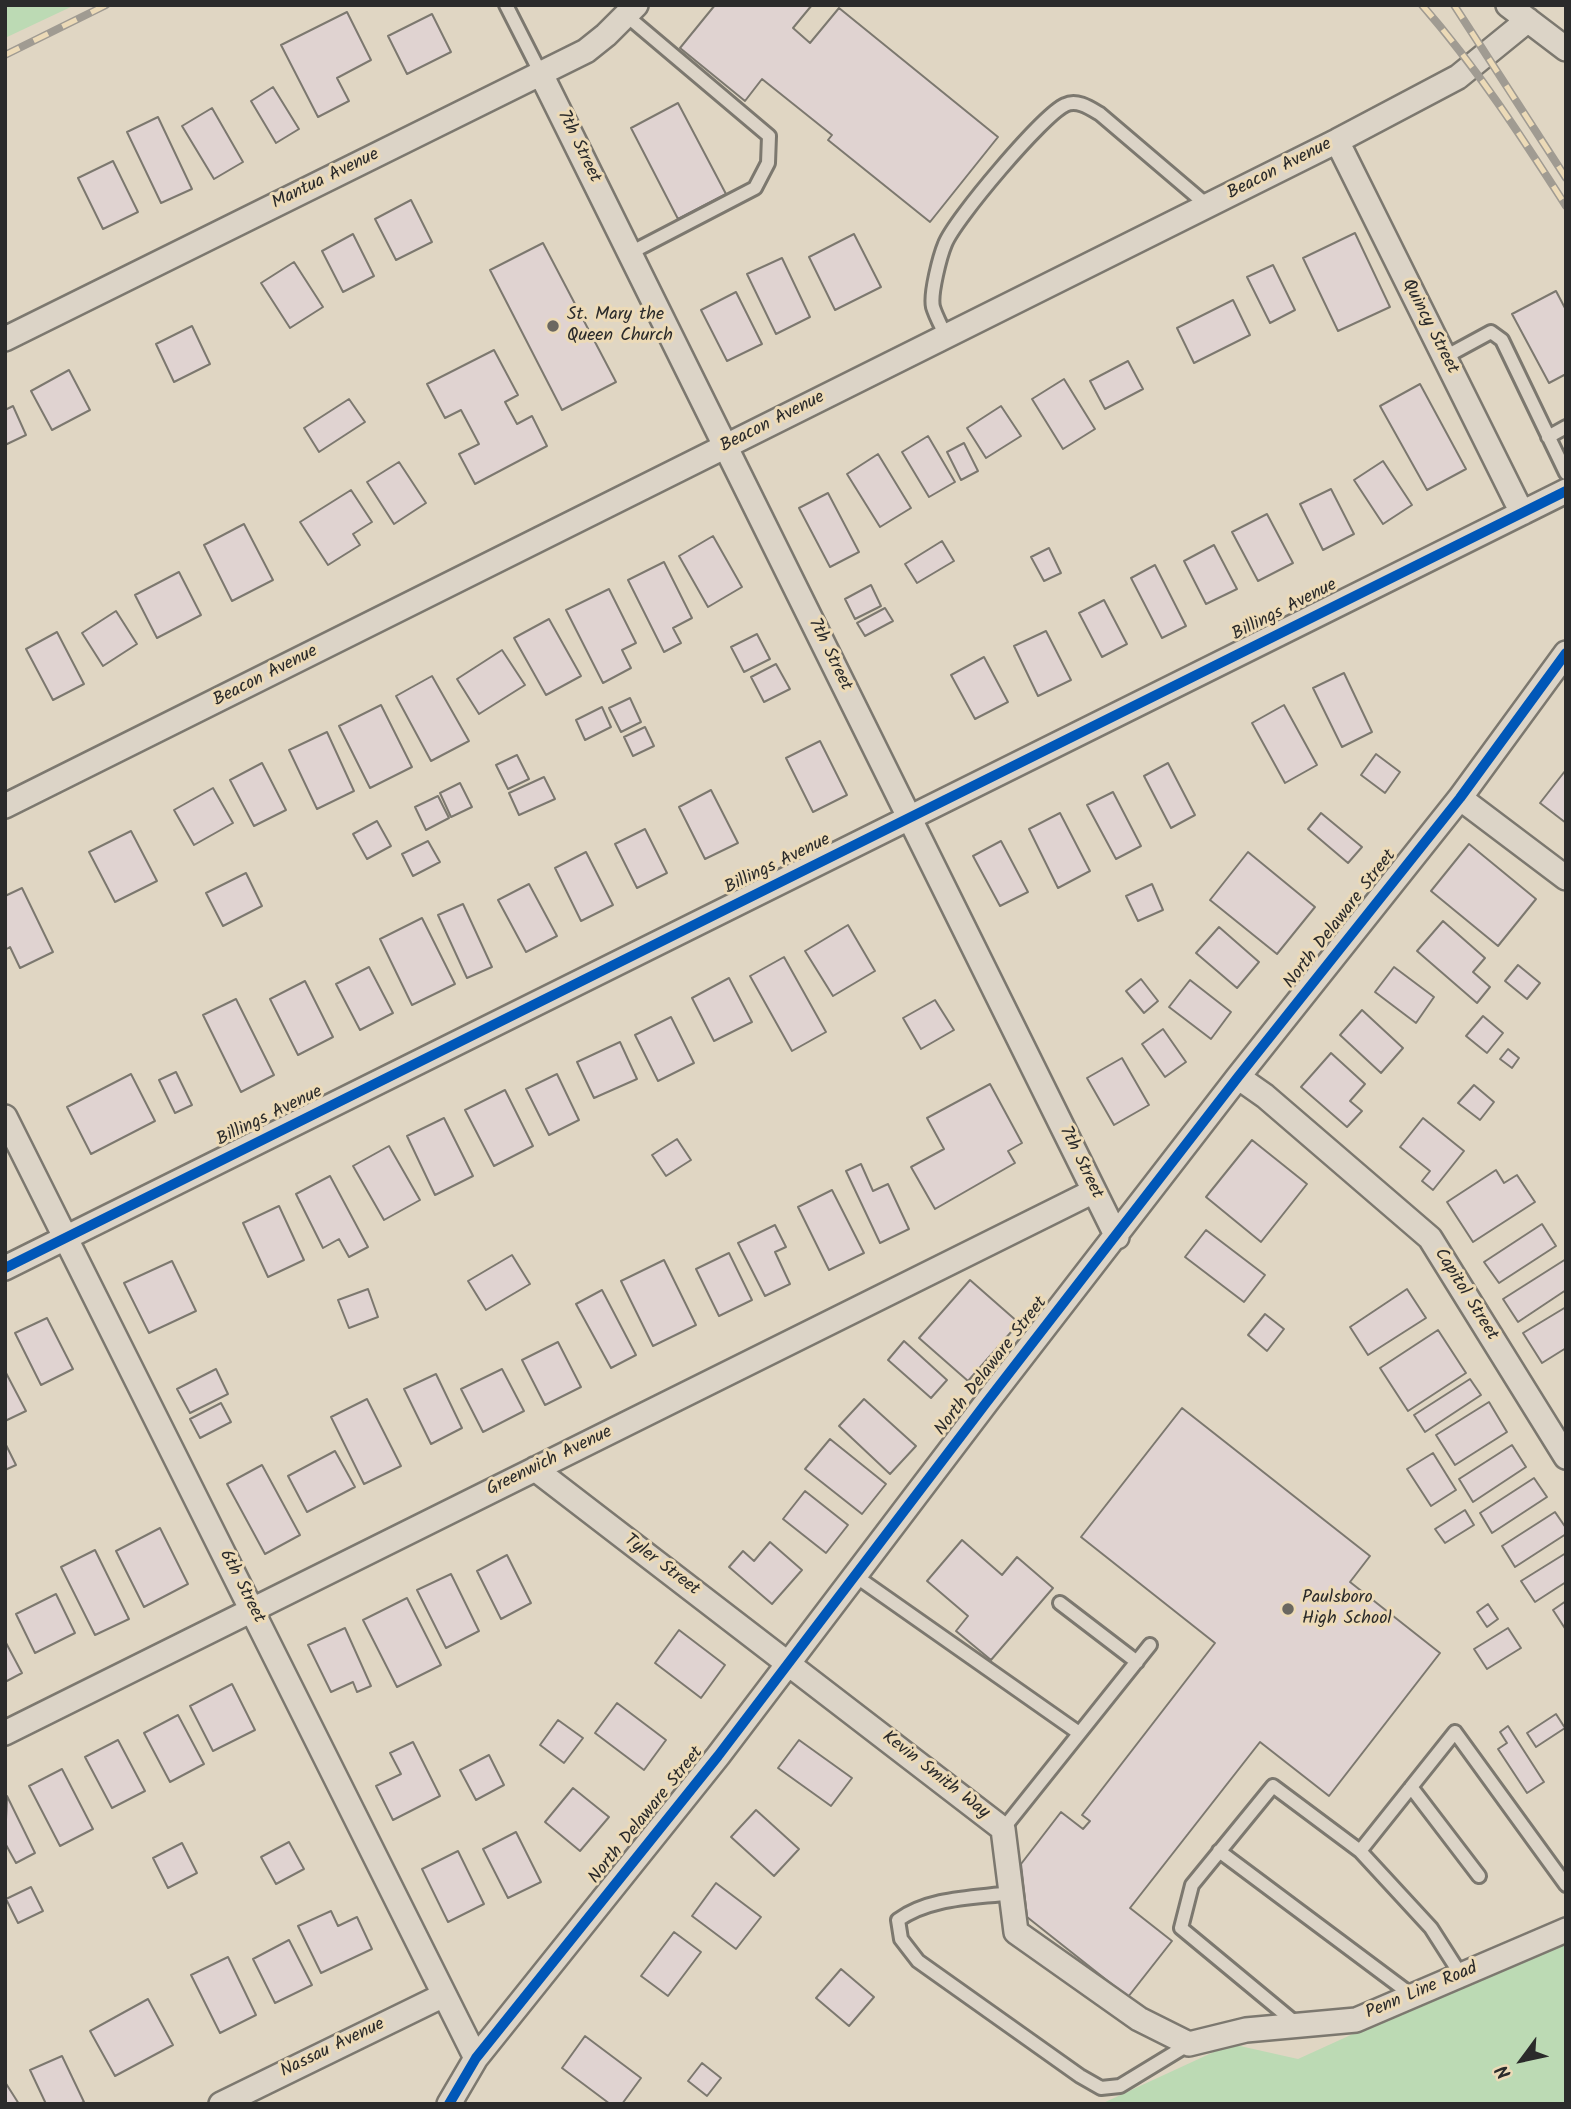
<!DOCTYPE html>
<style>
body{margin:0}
#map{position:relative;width:1571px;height:2109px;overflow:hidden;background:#e0d6c3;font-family:Kalam,sans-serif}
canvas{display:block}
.frame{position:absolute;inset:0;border:7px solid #2b2b2b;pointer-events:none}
.north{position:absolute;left:1487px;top:2025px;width:70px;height:70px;-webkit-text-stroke:5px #ecdab7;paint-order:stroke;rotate:237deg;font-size:19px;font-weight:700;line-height:28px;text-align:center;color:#2b2b2b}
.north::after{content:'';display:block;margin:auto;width:24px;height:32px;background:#2b2b2b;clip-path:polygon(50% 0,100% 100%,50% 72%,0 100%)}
</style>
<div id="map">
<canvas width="1571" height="2109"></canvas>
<div class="frame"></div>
<div class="north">N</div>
</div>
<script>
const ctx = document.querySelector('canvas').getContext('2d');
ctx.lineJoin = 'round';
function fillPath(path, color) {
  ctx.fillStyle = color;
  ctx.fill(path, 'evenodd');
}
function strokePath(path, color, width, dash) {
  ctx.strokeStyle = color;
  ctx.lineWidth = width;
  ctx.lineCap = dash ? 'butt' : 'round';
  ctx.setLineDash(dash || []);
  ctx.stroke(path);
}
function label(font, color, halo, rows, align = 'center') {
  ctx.font = font + ' Kalam,sans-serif';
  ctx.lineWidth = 6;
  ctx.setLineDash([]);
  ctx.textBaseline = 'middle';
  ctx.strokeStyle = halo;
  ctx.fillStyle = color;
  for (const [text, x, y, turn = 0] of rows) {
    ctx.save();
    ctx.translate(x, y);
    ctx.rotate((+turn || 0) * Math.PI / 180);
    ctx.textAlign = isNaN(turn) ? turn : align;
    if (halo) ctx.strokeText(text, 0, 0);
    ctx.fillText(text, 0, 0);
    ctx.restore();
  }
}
const green = new Path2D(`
 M5,5H75L5,38Z
 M1566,1937V2104H1101L1231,2044L1298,2059Z`);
const building = new Path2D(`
 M715,5H812L793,28L810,43L839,8L998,137L930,222L828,140L832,135L762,79L745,101L680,48Z
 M347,12L371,60L337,78L349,101L318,117L281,45Z
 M432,14L451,52L407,74L388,36Z
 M273,87L299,129L276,143L251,101Z
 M678,103L726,194L678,219L631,128Z
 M212,108L243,162L214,179L182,126Z
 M158,117L192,189L161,203L127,132Z
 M113,161L138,212L103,229L78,178Z
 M411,200L432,242L396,260L375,219Z
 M1355,233L1390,307L1338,331L1303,258Z
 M353,234L374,276L343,292L322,251Z
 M854,234L881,287L835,310L809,257Z
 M543,243L616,382L562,410L490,270Z
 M782,258L810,317L776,334L747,274Z
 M294,262L323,307L290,328L261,283Z
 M1273,265L1295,310L1270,323L1247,277Z
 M1556,291L1566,310V374L1549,383L1512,314Z
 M736,292L762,344L727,361L701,310Z
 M1233,300L1250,335L1194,363L1177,328Z
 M192,326L210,364L174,382L156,344Z
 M494,350L518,395L505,402L517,424L532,416L547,446L475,484L459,454L479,444L461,410L445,418L427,384Z
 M1128,361L1143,389L1105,409L1090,381Z
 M69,370L90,410L52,430L31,391Z
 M1064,379L1095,429L1063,449L1032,399Z
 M1420,384L1466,469L1427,490L1380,406Z
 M349,399L365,422L319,452L304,428Z
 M13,406L26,435L5,445V410Z
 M1001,406L1021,436L986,458L967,428Z
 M928,436L955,482L929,497L902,452Z
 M964,443L978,471L961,480L947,452Z
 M878,454L911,508L880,527L847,474Z
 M1383,461L1412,505L1383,524L1354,480Z
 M399,462L426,503L394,524L367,482Z
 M1331,489L1354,534L1323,550L1300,504Z
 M351,490L372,522L353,534L360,545L328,565L300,522Z
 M828,493L859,552L830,567L799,508Z
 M1267,514L1293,563L1258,581L1232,532Z
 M244,524L273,580L232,601L204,545Z
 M713,536L742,587L708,607L679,556Z
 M942,541L954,561L917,583L905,564Z
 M1214,545L1237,589L1206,604L1184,561Z
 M1049,548L1061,573L1044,581L1031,557Z
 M664,562L692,618L673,628L681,643L664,652L628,580Z
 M1155,565L1186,626L1162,638L1131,578Z
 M179,572L201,615L157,638L135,595Z
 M871,585L881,606L855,619L845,599Z
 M609,589L636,643L622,650L631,668L603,683L566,610Z
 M1104,600L1127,644L1102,657L1079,613Z
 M885,608L893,621L865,636L857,623Z
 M116,611L137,644L103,666L82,633Z
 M549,619L581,676L546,695L514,638Z
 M1046,631L1071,680L1038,696L1014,646Z
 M57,632L84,684L53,700L26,649Z
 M757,634L770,659L744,672L731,647Z
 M502,650L525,685L479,714L457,679Z
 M984,657L1008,702L975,719L951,675Z
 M776,664L790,689L764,702L751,677Z
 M1344,673L1372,732L1342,747L1313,688Z
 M432,676L469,741L431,761L396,696Z
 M630,698L641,722L621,732L609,708Z
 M381,705L412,767L370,788L339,726Z
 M1284,705L1317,765L1285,783L1252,723Z
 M602,707L611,727L585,740L576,720Z
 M645,727L654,746L633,756L624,737Z
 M327,732L354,791L317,809L289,750Z
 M820,741L847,795L813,812L786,758Z
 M1376,754L1400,772L1385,793L1361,775Z
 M517,755L529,779L508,789L496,765Z
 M262,763L286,810L254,826L230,780Z
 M1168,763L1195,815L1171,828L1144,776Z
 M1565,771H1566V823L1540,803Z
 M544,777L555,799L519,815L509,793Z
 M460,783L472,807L451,817L440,793Z
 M213,788L233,823L194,845L174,810Z
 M711,790L738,843L705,859L679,807Z
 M1113,792L1141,846L1116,859L1087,805Z
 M438,796L449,818L426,830L415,807Z
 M1060,813L1090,871L1058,888L1029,829Z
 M1321,813L1362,847L1348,863L1308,829Z
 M377,821L391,846L367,859L353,834Z
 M645,829L667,873L637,888L615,844Z
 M131,831L157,881L115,902L89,852Z
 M428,841L440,862L413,876L402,854Z
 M1001,841L1028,892L1000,906L973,856Z
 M1469,844L1536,899L1498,946L1431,891Z
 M586,852L613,905L581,921L555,868Z
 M1248,852L1315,907L1277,954L1210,900Z
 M246,873L262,906L223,926L206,893Z
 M529,884L557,936L526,952L498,900Z
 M1152,884L1163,910L1138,921L1126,896Z
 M22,888L53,952L20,968L10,947L5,950V896Z
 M463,904L492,967L467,978L438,915Z
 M422,918L455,984L412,1005L380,939Z
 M1443,921L1485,958L1473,972L1490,987L1477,1003L1417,951Z
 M848,925L875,971L833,996L805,951Z
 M1219,927L1259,962L1237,988L1196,953Z
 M784,957L826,1032L792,1051L750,976Z
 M1518,965L1540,983L1527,999L1505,981Z
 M369,967L393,1013L360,1030L336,984Z
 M1394,967L1434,997L1416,1023L1375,992Z
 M729,978L752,1022L714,1041L692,998Z
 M1141,979L1158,1001L1144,1013L1126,991Z
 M1190,980L1231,1012L1211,1039L1169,1007Z
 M305,981L333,1037L298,1055L270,999Z
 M236,999L274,1075L241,1092L203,1015Z
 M935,1000L954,1030L921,1049L903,1018Z
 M1362,1010L1403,1048L1381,1073L1340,1035Z
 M1483,1016L1503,1033L1487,1053L1466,1036Z
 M671,1017L694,1063L658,1081L635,1035Z
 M1163,1029L1186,1062L1165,1077L1142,1044Z
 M620,1042L637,1079L594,1098L577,1062Z
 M1508,1049L1519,1058L1512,1068L1500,1059Z
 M1331,1053L1365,1084L1350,1101L1362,1111L1347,1127L1301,1087Z
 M1122,1058L1149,1105L1114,1125L1087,1078Z
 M176,1072L192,1105L175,1113L159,1080Z
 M131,1074L155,1121L91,1154L67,1107Z
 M557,1074L579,1120L549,1135L526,1089Z
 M990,1084L1022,1143L1008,1151L1015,1163L935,1209L911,1167L944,1149L927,1118Z
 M1474,1085L1494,1102L1480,1120L1458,1103Z
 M505,1090L533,1146L494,1166L465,1110Z
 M444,1118L473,1176L435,1195L407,1136Z
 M1423,1118L1464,1151L1433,1190L1422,1181L1430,1171L1400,1147Z
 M677,1139L691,1160L666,1176L652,1155Z
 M1252,1140L1307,1184L1261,1242L1206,1197Z
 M389,1146L420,1200L384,1220L353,1166Z
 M861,1164L873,1191L888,1184L909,1229L880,1243L846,1171Z
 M1496,1170L1504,1183L1517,1175L1535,1202L1473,1242L1447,1202Z
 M330,1176L368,1247L349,1257L339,1239L323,1248L296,1194Z
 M832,1190L864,1253L829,1270L798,1207Z
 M279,1206L304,1260L268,1277L243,1223Z
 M1542,1224L1556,1246L1499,1283L1484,1262Z
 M775,1225L786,1247L775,1252L790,1284L765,1296L738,1243Z
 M1206,1230L1265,1275L1244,1302L1185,1257Z
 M729,1253L752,1300L719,1316L696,1269Z
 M512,1255L530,1284L486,1310L468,1281Z
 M1566,1259V1290L1518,1322L1503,1299Z
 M664,1260L696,1325L653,1346L621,1281Z
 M172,1261L196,1311L149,1333L124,1283Z
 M970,1280L1019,1323L968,1381L919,1338Z
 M368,1289L378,1317L349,1328L338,1300Z
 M1407,1289L1426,1318L1368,1355L1350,1327Z
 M602,1290L636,1355L611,1368L576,1304Z
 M1566,1307V1348L1542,1363L1523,1333Z
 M1265,1314L1284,1329L1267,1351L1248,1335Z
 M47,1318L73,1369L41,1385L15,1333Z
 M1438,1330L1466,1373L1408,1411L1380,1368Z
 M904,1341L947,1380L931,1398L888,1360Z
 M558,1342L581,1387L545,1405L522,1360Z
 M216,1369L228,1394L190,1413L177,1389Z
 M502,1369L524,1411L483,1432L461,1389Z
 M5,1371L26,1411L5,1421Z
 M436,1374L462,1428L431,1444L404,1389Z
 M1470,1379L1481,1395L1425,1432L1414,1415Z
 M367,1399L401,1466L364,1484L331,1417Z
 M864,1399L916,1446L890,1474L839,1426Z
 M1489,1402L1507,1432L1455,1465L1436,1435Z
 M221,1403L231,1422L200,1438L190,1419Z
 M1182,1408L1370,1556L1350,1582L1440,1653L1329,1796L1260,1742L1130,1908L1172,1941L1128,1997L1027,1917L1021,1864L1061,1812L1083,1829L1090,1821L1082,1815L1215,1643L1081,1537Z
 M830,1439L886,1484L862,1514L805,1469Z
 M5,1443L16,1465L5,1470Z
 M1512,1445L1526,1467L1473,1502L1459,1479Z
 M335,1451L355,1487L307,1512L288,1476Z
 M1433,1453L1456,1490L1431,1506L1407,1469Z
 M262,1465L300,1535L265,1554L227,1484Z
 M1534,1478L1547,1497L1492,1533L1480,1513Z
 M805,1491L848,1525L826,1553L783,1519Z
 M1465,1510L1474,1525L1445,1543L1435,1529Z
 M1555,1512L1566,1528V1534L1515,1567L1502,1546Z
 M160,1528L188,1584L144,1607L116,1551Z
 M962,1540L1002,1575L1017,1557L1053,1588L991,1660L956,1631L968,1616L927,1581Z
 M770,1542L802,1570L772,1604L729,1567L743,1551L754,1561Z
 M95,1550L129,1619L95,1635L61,1567Z
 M1566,1553V1582L1535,1602L1521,1581Z
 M507,1555L531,1603L501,1619L477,1571Z
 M451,1574L479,1631L446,1648L417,1590Z
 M56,1594L75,1633L35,1653L16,1614Z
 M407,1598L441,1665L397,1687L363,1620Z
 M1566,1601V1630L1553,1610Z
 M1488,1604L1498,1619L1487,1627L1477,1612Z
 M345,1628L371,1686L357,1692L353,1682L331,1692L308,1645Z
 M1508,1628L1521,1648L1487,1669L1474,1649Z
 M679,1630L725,1665L701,1698L655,1663Z
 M5,1641L22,1673L5,1682Z
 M232,1684L255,1730L213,1751L190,1706Z
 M617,1703L666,1740L644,1770L595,1733Z
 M1556,1714L1565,1728L1536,1747L1527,1733Z
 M178,1715L204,1764L170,1782L144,1733Z
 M558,1720L583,1738L564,1763L540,1745Z
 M1508,1726L1544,1782L1527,1793L1498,1749L1507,1743L1500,1732Z
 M118,1740L145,1791L112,1808L85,1757Z
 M799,1740L852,1778L831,1806L778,1768Z
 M413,1742L440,1796L393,1820L376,1786L401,1774L390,1753Z
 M489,1755L504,1785L476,1800L460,1770Z
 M62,1769L93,1829L60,1846L29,1786Z
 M573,1788L609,1817L580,1851L545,1822Z
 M7,1796L35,1853L16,1863L5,1843Z
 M756,1810L799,1849L774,1876L731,1837Z
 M516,1832L541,1882L508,1898L483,1849Z
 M289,1842L304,1869L276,1884L261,1857Z
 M182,1843L197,1873L168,1888L153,1858Z
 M458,1851L484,1904L448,1922L422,1869Z
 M716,1883L761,1917L736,1949L692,1916Z
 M31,1887L43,1911L18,1923L6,1899Z
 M331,1911L338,1926L357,1917L372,1949L321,1973L298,1926Z
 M674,1932L701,1952L668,1996L641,1976Z
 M289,1940L312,1985L275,2003L253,1959Z
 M228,1957L256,2015L220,2033L191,1975Z
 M841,1969L874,1997L849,2026L816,1998Z
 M148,1999L173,2045L115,2076L90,2031Z
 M585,2036L641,2078L622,2104H610L562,2068Z
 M62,2056L84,2102L79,2104H46L30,2070Z
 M702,2063L721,2078L707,2096L688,2081Z
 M5,2082L19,2104H5Z`);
const service = new Path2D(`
 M506,5L541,74
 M627,16L769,136L768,163L755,188L630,253
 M946,337C942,327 936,317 933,307C930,294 940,256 945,244C954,220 1043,115 1065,105C1077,99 1090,108 1100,114L1208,206
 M1445,357L1491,332L1502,340L1566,473
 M1548,437L1566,427
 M854,1575L1079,1733
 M1060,1603L1137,1662
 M1411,1787L1479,1876
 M1003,1829L1150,1645
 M1219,1851L1413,1996
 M1360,1851L1431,1928L1461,1975
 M1011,1893C974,1898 930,1897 898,1920L901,1939L918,1961L1080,2076L1101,2088L1120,2086L1189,2044
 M1298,2025L1181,1928L1192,1885L1273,1786L1360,1851L1455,1732L1566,1885`);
const minor = new Path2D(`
 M1508,5L1566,49
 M541,74L1117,1237
 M1337,141L1522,513
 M5,339L586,51L606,35L636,5
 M1460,798L1566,878
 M5,806L1337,141L1458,77L1528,20
 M1238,1077L1265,1096L1430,1238L1566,1457
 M5,1117L476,2058
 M5,1268L1566,491
 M535,1469L1003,1829L1016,1932L1139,2019L1189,2044L1246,2030L1356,2020L1566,1930
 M5,1733L1094,1191
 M221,2104L444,1995
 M449,2104L476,2058L718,1756L986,1403L1238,1077L1460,798L1566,653`);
const rail = new Path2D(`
 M1422,5C1477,68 1521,136 1566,206
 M1454,5L1566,178
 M5,55L106,5`);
const cycleway = new Path2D(`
 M5,1268L1566,491
 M449,2104L476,2058L718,1756L986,1403L1238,1077L1460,798L1566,653`);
const markers = [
 [553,326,7,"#6a6760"],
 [1288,1609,7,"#6a6760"]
];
const streetNames = [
 ["7th Street",578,147,64],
 ["Beacon Avenue",1280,170,-27],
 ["Mantua Avenue",326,180,-26],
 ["Quincy Street",1429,327,63],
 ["Beacon Avenue",773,423,-27],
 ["Billings Avenue",1285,611,-27],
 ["7th Street",829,655,64],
 ["Beacon Avenue",266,677,-27],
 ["Billings Avenue",778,865,-26],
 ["North Delaware Street",1341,920,-52],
 ["Billings Avenue",270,1117,-26],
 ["7th Street",1080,1163,64],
 ["Capitol Street",1465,1295,58],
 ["North Delaware Street",992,1367,-52],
 ["Greenwich Avenue",550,1462,-26],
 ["Tyler Street",661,1566,37],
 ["6th Street",241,1587,63],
 ["Kevin Smith Way",935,1776,38],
 ["North Delaware Street",647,1816,-51],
 ["Penn Line Road",1422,1992,-23],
 ["Nassau Avenue",333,2049,-26]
];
const poiNames = [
 ["St. Mary the",567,316],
 ["Queen Church",567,337],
 ["Paulsboro",1302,1599],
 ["High School",1302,1620]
];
fillPath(green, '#bcdab4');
fillPath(building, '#e0d3d1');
strokePath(building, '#7c786f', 2);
strokePath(service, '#7c786f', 18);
strokePath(minor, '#7c786f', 28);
strokePath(service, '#dcd4c7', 12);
strokePath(minor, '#dcd4c7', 23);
strokePath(rail, '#a09b92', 8);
strokePath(rail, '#ecdab7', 5, [16]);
strokePath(cycleway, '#0057b8', 10);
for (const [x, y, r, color] of markers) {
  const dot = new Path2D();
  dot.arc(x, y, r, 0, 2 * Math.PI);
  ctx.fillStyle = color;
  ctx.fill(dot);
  strokePath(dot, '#ecdab7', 2.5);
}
label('18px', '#2b2b2b', '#ecdab7', streetNames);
label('18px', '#2b2b2b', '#ecdab7', poiNames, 'left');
</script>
